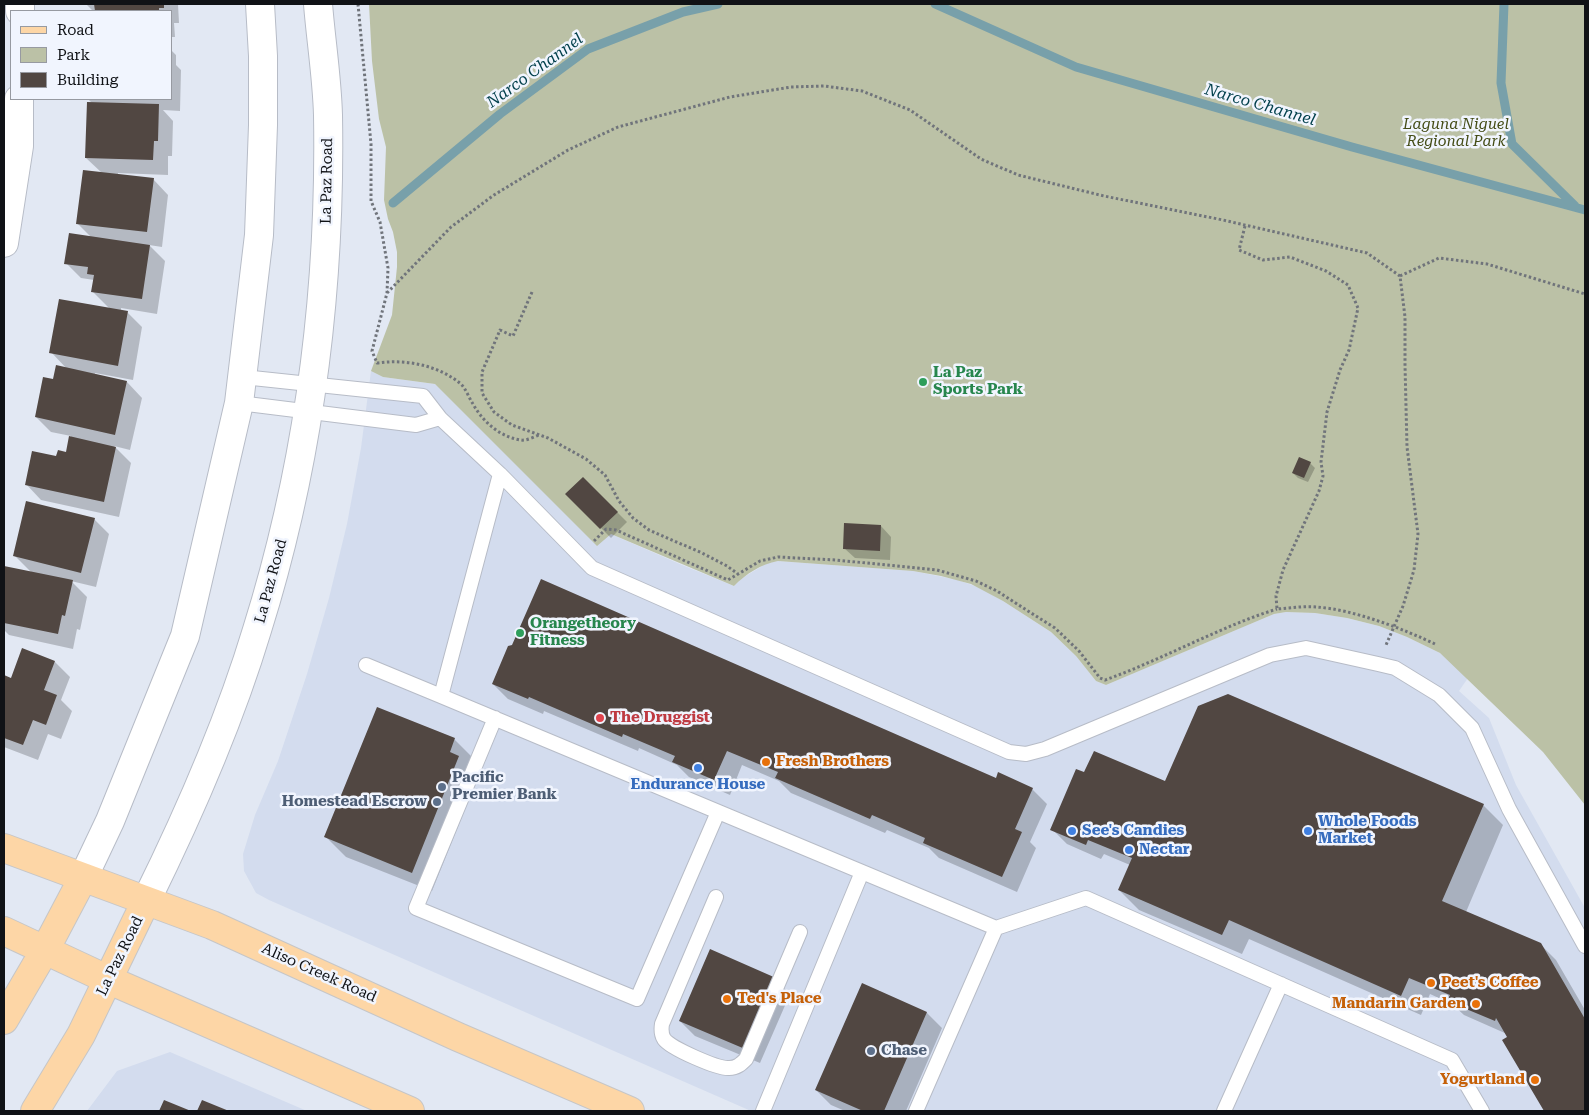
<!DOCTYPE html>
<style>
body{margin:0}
#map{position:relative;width:1589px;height:1115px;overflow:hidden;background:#e2e8f3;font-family:"Roboto Serif",serif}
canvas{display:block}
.frame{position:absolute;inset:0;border:5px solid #101216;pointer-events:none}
.legend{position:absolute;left:10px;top:10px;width:162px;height:90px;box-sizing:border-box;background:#f1f5fe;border:1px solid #979aa1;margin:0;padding:6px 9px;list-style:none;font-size:15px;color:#101216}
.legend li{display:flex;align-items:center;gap:10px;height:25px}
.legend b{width:25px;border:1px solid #979aa1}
</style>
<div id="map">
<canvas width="1589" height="1115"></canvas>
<div class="frame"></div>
<ul class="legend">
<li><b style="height:6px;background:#fdd6a6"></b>Road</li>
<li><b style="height:14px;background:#bbc1a6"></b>Park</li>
<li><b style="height:14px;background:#514742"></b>Building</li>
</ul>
</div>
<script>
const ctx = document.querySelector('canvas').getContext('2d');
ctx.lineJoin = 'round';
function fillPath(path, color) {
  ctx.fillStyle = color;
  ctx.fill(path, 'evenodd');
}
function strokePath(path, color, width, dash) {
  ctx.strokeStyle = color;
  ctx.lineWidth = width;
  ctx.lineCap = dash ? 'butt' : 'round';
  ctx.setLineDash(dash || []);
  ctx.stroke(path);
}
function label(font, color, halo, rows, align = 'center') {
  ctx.font = font + ' "Roboto Serif",serif';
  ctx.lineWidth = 5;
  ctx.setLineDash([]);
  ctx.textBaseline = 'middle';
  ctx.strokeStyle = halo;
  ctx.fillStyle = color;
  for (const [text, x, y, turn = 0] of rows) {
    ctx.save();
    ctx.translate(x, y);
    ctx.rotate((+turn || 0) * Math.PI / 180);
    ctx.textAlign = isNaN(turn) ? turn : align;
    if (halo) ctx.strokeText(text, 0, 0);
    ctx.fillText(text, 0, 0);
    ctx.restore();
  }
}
const built = new Path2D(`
 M371,371L383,377L435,384L611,534L682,565L734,586L741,579L767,563L778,561L913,571L958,580L983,589L1003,601L1051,632L1076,656L1096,681L1106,685L1274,614L1286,612L1315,613L1347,618L1379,626L1407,637L1440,653L1470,675L1459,691L1489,718L1516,785L1585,908V1111H751L269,900L256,893L244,871L243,854L255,815L278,761L307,674L329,598L347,524L361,448Z
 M170,1052L307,1111H87L117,1071Z`);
const green = new Path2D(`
 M369,4H1585V805L1543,752L1440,653L1407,637L1379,626L1347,618L1315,613L1286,612L1274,614L1106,685L1096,681L1076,656L1051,632L1003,601L971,584L941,576L913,571L778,561C761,564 746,574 734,586L611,534L597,546L435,384L383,377L371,371L392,315L397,267V252L393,232L388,219L384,200L386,147L379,119L372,61Z`);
const shadow = new Path2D(`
 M86,4H178L179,23H174L175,37H171V11H93Z
 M171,50L176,55V65L181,70L180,111L163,110L173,121L172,156H168V175L118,173V175L153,179L168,195L162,247L149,245L165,261L157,314L121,308V311L127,312L142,327L133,380L95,373V375L127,382L142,398L130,450L114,446L131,463L119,517L41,500L26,484L57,458L67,453L71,436L51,432L36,417L54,381L67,369L51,352L110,309L92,291L94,280L81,278L66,263L92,238L77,223L102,173L86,158L93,104L88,99H171Z
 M1310,463L1315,468L1308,482L1298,478L1293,473Z
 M583,478L627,522L611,538L567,494Z
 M94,519L109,534L96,587L71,581L87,597L80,630L77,629L73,649L9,635L4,630V574L5,567L32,573L14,555Z
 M881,526L891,537L890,560L855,558L844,548Z
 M55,662L70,677L61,700L72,711L61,739L48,734L38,760L4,747V677L12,679Z
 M493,684L997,779L1032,789L1047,804L1030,842L1036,848L1017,892L939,858L929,848L887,830L885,833L791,793L779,781L742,765L730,795L689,777L677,765L639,748L638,751L544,711L543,714L508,699Z
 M454,739L474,759L478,777L432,891L346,857L326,837Z
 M1085,774L1164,782L1483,805L1503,825L1466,912L1540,944L1556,960L1585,1010V1111H1545L1504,1041L1509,1038L1507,1034L1464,1015L1452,1004L1430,994L1421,1015L1249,939L1242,954L1139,910L1119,890L1130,865L1104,854L1101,859L1067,844L1052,829Z
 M775,979L790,994L760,1063L695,1036L680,1021Z
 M862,985L927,1013L942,1028L906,1111H845L831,1105L816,1090Z`);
const stream = new Path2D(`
 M935,4L1076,67L1352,147L1585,210
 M1504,4L1501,83L1512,144L1575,206
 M393,203L500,114L588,49L683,12L718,4`);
const building = new Path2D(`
 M94,4H164V8H159V11H95Z
 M87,102L159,104L158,141H154L153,160L85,158Z
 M83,170L154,178L147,232L76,224Z
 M69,233L150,245L142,299L91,292L94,275L87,274L88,267L64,264Z
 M59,299L128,311L118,366L49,353Z
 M56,365L127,381L115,435L35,417L43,377L53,379Z
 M69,436L116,447L104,502L25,485L32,451L56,456L58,450L66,452Z
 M1299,457L1311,462L1304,478L1292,473Z
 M583,477L618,512L600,529L565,494Z
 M26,501L95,518L81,573L13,556Z
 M844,523L881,525L880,551L843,549Z
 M4,566L73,580L65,616L62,615L58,634L4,623Z
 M541,579L996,778L998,772L1033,788L1015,829L1022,832L1002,877L923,843L925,838L872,815L870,819L775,778L778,772L727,751L714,780L672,762L675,756L623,734L622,737L529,697L528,699L492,684L508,646L512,645Z
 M22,648L55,661L44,690L57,695L46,725L33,720L23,745L4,738V675L11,678Z
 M1228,694L1484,804L1442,901L1541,943L1585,1019V1111H1544L1502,1040L1507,1037L1496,1018L1495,1021L1447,1001L1450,995L1409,978L1401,996L1229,920L1222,935L1118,890L1132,858L1088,840L1086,845L1050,830L1076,769L1084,772L1094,751L1165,781L1198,706Z
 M377,707L455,738L450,752L459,756L412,873L324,837Z
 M710,949L776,978L745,1049L679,1021Z
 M862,983L927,1012L884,1111H863L815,1090Z
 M164,1100L191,1111H159Z
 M202,1100L229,1111H197Z`);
const path = new Path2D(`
 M358,4L371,144V201L380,222L388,268L387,293L372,351L377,363C406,359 438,365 461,384C466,389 469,398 473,404C483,422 500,437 521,440C526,441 534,437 539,435
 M1245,226L1239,250L1263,260L1290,257L1326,271L1348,285L1358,308L1349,350L1340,370L1327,412L1321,462L1323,476L1319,491L1283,570L1276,596L1277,609C1290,608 1303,606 1316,607C1352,609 1404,629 1437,645
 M1400,276L1439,258L1487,264L1585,294
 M532,292L513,336L500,330L482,372V393L494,412L512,425L548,438L586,459L605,475L619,501L633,518L649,530L702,553L727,566L738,574
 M387,293L451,227L494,195L568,150L618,127L730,97L791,87L824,86L862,91L910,110L981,159L1018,175L1104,196L1223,220L1367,253L1400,276L1405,317V365L1407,447L1418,534L1414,570L1403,606L1386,645
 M594,541L606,529L616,530L728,580L760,561L778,557L836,560L937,570L976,581L997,591L1028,611L1055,628L1079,651L1100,678L1105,680C1164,659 1219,627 1277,609`);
const service = new Path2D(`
 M243,377L423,396L440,418L500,474L441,696L996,928L1086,898L1452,1060L1482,1111
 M239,403L416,425L440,418
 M500,474L592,568L1009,752L1026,754L1045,749L1270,655L1306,648L1378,664L1395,668L1439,695L1472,728L1509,809L1585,946
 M366,665L441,696
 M495,718L416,908L637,999L718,812
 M716,897L662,1024C661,1030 661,1034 664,1039C670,1048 718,1069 729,1068C737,1068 741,1064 746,1059L800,932
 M763,1111L862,872
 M916,1111L996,928
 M1224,1111L1281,984`);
const minor = new Path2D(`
 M20,11V4
 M4,243L19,146V99`);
const secondary = new Path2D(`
 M83,878L110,821L185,636L239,403L259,235L263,125V56L260,4
 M146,901C189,814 229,723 257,630C309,464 331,289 328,115C327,78 321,41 318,4`);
const primary = new Path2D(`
 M4,848L212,925L458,1037L630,1111
 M4,931L109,980L410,1111
 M4,1020L45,950L83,878
 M35,1111L81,1035L146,901`);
const markers = [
 [923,382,5,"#2e9e5b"],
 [520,633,5,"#2e9e5b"],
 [600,718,5,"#e0444e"],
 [766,762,5,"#e8710a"],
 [698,768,5,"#3f7fe0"],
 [442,787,5,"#5c6f8a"],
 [437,802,5,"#5c6f8a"],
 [1072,831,5,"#3f7fe0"],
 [1308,831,5,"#3f7fe0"],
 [1129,850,5,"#3f7fe0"],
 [1431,983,5,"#e8710a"],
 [727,999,5,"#e8710a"],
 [1476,1004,5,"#e8710a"],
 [871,1051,5,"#5c6f8a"],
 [1535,1080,5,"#e8710a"]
];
const parkNames = [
 ["Laguna Niguel",1456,125],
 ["Regional Park",1456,142]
];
const streetNames = [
 ["La Paz Road",327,181,-89],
 ["La Paz Road",271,581,-75],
 ["La Paz Road",120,956,-64],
 ["Aliso Creek Road",319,973,24]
];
const leisureNames = [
 ["La Paz",933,373],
 ["Sports Park",933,390],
 ["Orangetheory",530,624],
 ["Fitness",530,641]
];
const healthNames = [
 ["The Druggist",610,718]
];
const foodNames = [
 ["Fresh Brothers",776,762],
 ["Peet's Coffee",1441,983],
 ["Ted's Place",737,999],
 ["Mandarin Garden",1466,1004,"right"],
 ["Yogurtland",1525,1080,"right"]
];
const serviceNames = [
 ["Pacific",452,778],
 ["Premier Bank",452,795],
 ["Homestead Escrow",427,802,"right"],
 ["Chase",881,1051]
];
const shopNames = [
 ["Endurance House",698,785,"center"],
 ["Whole Foods",1318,822],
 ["Market",1318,839],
 ["See's Candies",1082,831],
 ["Nectar",1139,850]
];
const waterNames = [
 ["Narco Channel",535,71,-36],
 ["Narco Channel",1260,105,16]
];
fillPath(built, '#d3dcee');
fillPath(green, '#bbc1a6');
fillPath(shadow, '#0003');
strokePath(stream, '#78a0aa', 9);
fillPath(building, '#514742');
strokePath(service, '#b7bcc7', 16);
strokePath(minor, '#b7bcc7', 30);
strokePath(secondary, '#b7bcc7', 30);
strokePath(primary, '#c6c6c7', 30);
strokePath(path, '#70747b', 3, [2.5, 2.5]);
strokePath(service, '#fff', 14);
strokePath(minor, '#fff', 28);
strokePath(secondary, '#fff', 28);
strokePath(primary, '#fdd6a6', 28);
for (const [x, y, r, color] of markers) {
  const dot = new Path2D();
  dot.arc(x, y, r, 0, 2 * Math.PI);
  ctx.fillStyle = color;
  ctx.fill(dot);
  strokePath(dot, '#f1f5fe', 2);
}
label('italic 15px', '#444c16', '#f1f5fe', parkNames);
label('15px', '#101216', '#f1f5fe', streetNames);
label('bold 15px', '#27864d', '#f1f5fe', leisureNames, 'left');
label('bold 15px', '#be3a42', '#f1f5fe', healthNames, 'left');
label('bold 15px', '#c56008', '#f1f5fe', foodNames, 'left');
label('bold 15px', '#4e5e75', '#f1f5fe', serviceNames, 'left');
label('bold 15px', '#366cbe', '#f1f5fe', shopNames, 'left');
label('italic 16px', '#003f4b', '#f1f5fe', waterNames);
</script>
